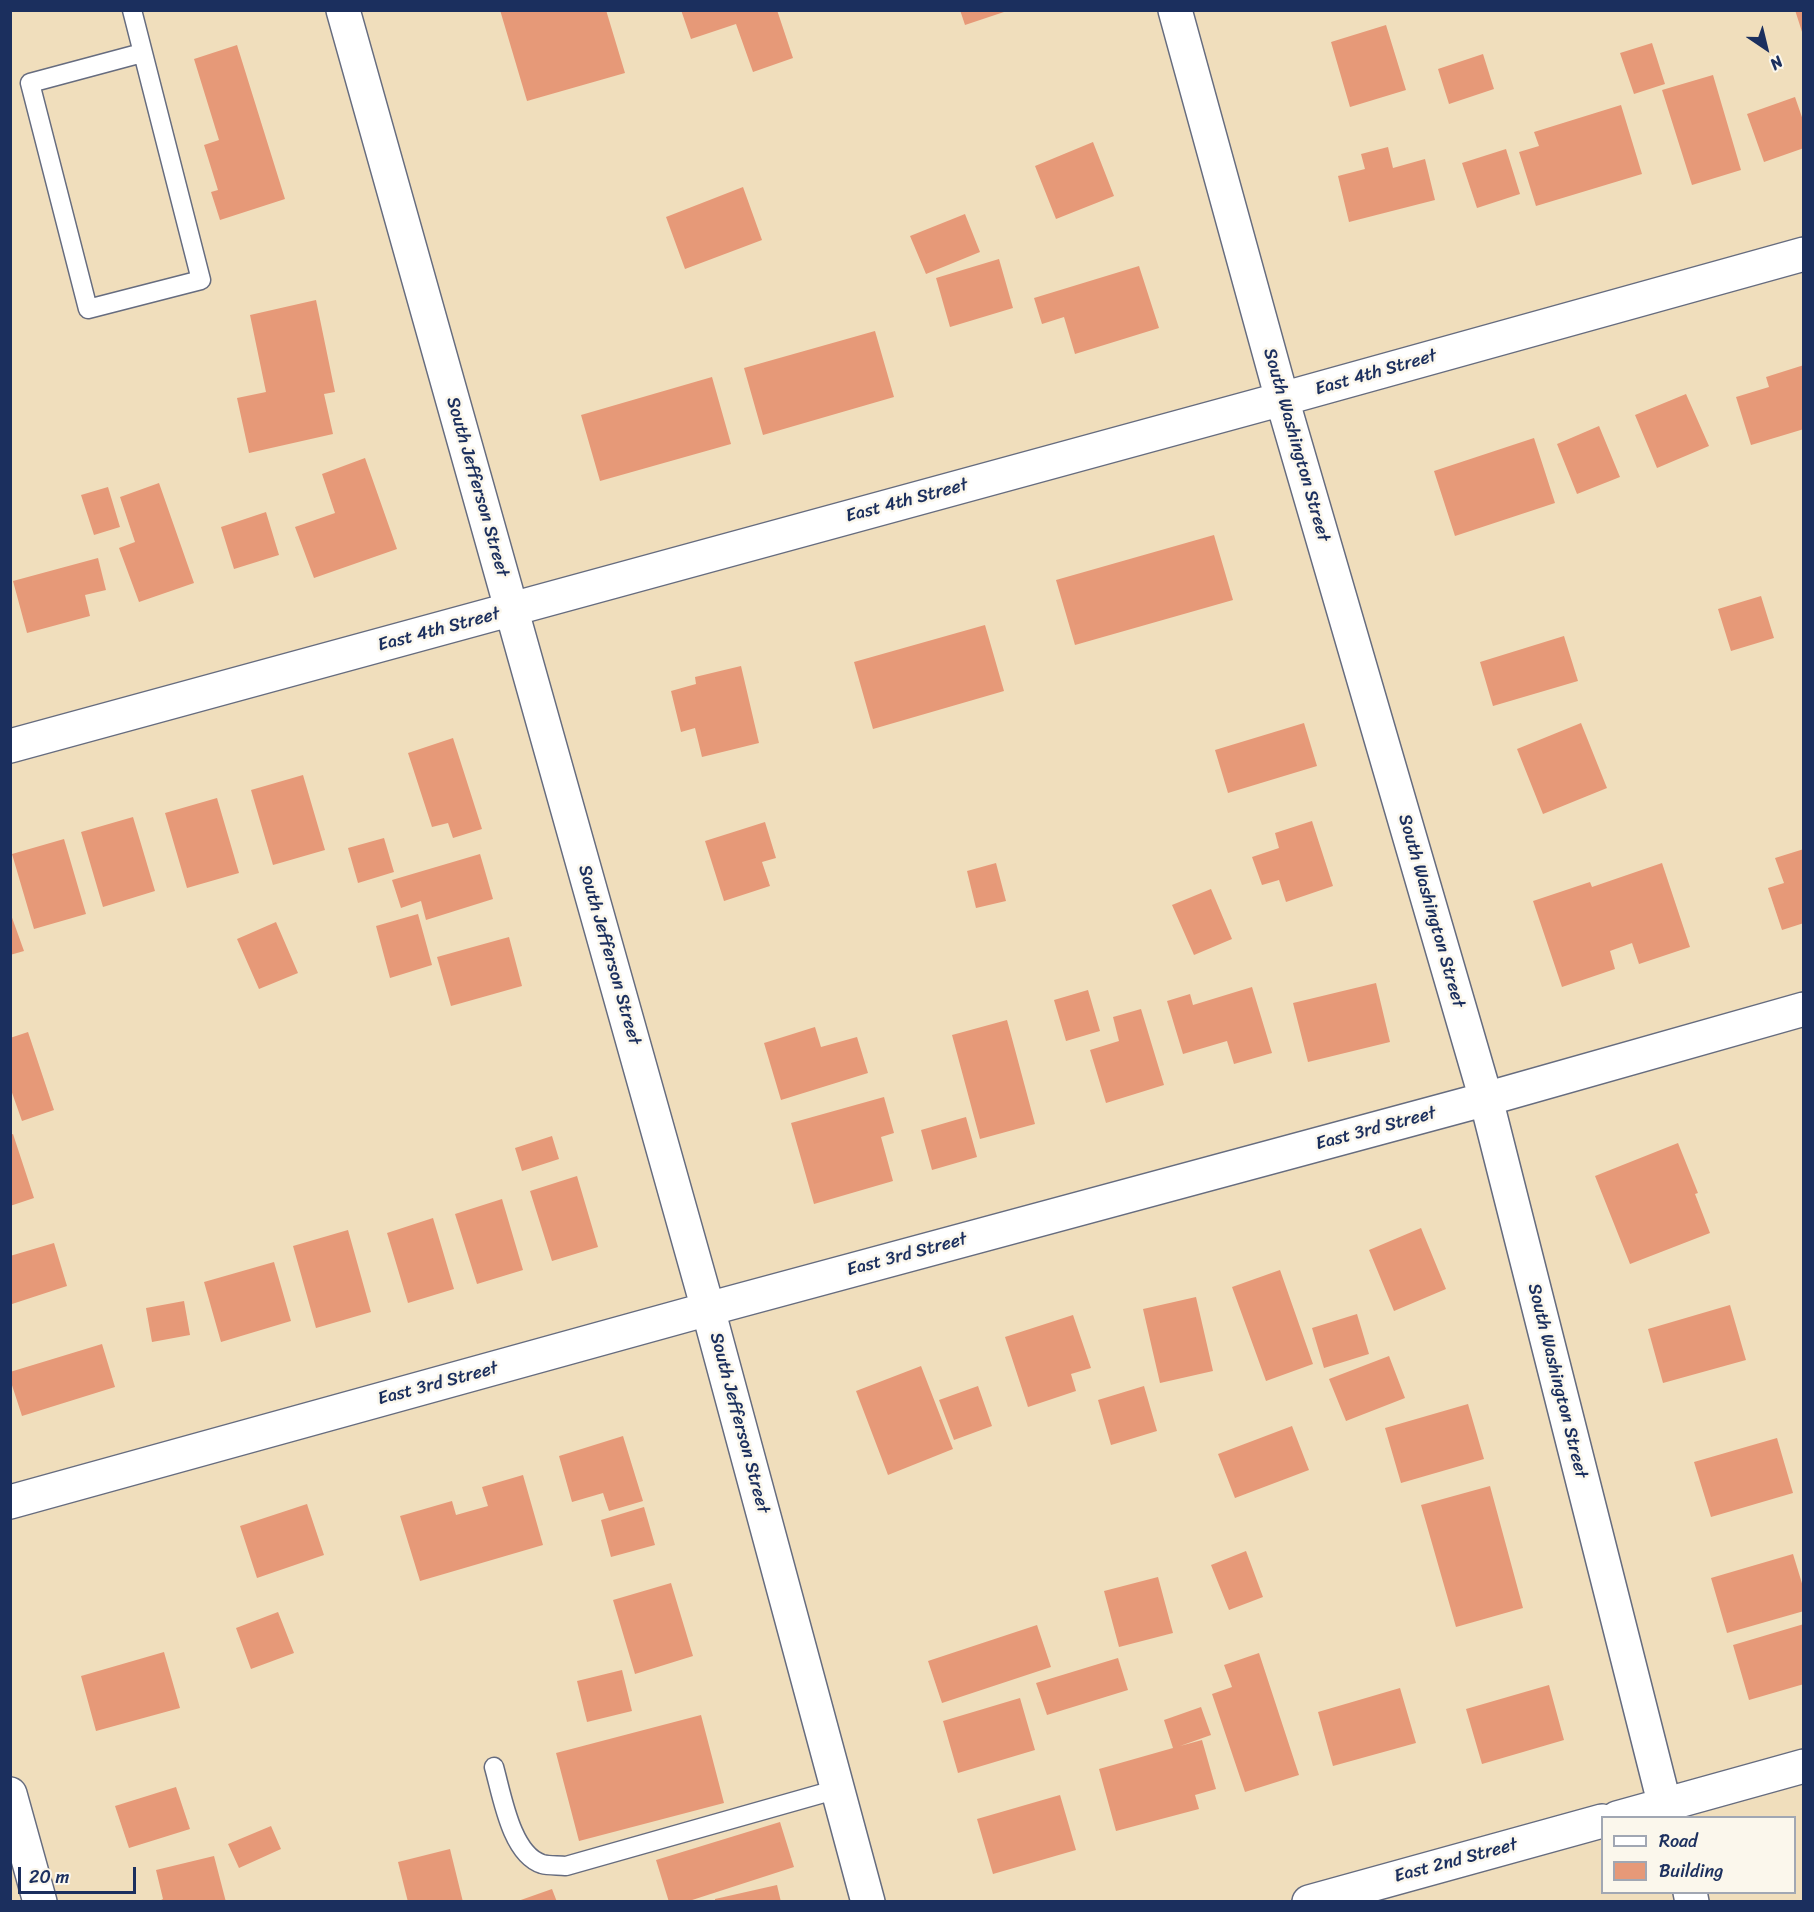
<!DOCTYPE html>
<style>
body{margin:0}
#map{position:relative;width:1814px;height:1912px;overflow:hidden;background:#f0debc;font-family:Sriracha,sans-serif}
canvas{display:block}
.frame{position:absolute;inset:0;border:12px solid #1b2f5e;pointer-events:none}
.legend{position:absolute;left:1601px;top:1816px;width:195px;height:78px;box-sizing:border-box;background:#fbf7ec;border:2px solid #a1a7b3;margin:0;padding:8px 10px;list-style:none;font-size:18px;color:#1b2f5e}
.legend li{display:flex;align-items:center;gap:12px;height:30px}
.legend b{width:30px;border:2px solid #a1a7b3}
.north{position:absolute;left:1736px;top:18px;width:60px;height:60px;-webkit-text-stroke:4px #fbf7ec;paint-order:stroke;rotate:145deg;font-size:16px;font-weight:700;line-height:24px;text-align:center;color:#1b2f5e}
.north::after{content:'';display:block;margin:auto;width:21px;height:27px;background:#1b2f5e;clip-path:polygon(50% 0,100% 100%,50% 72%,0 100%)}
.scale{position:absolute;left:18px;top:1867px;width:118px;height:27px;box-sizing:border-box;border:3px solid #1b2f5e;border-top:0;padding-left:8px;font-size:18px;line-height:21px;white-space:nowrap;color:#1b2f5e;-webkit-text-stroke:4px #fbf7ec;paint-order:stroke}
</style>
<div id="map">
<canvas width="1814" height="1912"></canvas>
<div class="frame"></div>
<ul class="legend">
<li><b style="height:8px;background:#fff"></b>Road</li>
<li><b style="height:16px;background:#e69978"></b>Building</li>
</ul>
<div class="north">N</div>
<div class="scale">20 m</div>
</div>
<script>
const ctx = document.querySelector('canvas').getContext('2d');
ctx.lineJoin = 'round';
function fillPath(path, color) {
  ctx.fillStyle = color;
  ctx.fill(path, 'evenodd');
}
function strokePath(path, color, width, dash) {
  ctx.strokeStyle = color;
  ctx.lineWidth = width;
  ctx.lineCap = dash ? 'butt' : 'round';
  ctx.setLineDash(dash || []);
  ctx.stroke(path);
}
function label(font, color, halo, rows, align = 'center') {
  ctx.font = font + ' Sriracha,sans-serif';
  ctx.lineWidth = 5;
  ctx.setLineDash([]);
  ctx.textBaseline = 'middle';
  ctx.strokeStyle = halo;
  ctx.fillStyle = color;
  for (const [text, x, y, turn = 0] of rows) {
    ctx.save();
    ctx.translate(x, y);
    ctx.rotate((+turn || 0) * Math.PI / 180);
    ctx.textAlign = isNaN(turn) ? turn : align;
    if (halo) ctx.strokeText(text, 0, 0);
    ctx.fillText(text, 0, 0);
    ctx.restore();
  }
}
const building = new Path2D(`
 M500,10H606L625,73L527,101Z
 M681,10H777L793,58L753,72L736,24L691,39Z
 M960,10H1007V11L965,25Z
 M1795,10H1804V35H1803Z
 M1386,25L1406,90L1350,107L1331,42Z
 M1652,43L1665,84L1634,94L1620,53Z
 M237,45L285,199L220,220L211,192L218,190L204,145L219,140L194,59Z
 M1483,54L1494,89L1449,104L1438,69Z
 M1713,75L1741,170L1692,185L1662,90Z
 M1795,97L1804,123V148L1764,162L1747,114Z
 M1621,105L1642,174L1536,206L1519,152L1539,146L1534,132Z
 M1093,142L1114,196L1056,219L1035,166Z
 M1388,147L1393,168L1425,159L1435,200L1349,222L1338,176L1365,169L1361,154Z
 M1506,149L1520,194L1477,208L1462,163Z
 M743,187L762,240L685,269L666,217Z
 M965,214L980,252L926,274L910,236Z
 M999,259L1013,308L950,327L936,278Z
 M1139,266L1159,328L1075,354L1064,317L1042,324L1034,298Z
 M316,300L335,392L324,394L333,434L249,453L237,398L266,392L250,315Z
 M875,331L894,397L763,435L744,368Z
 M1804,365V429L1751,445L1736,397L1769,387L1766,377Z
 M712,377L731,444L600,481L581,415Z
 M1686,394L1709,446L1657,468L1635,415Z
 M1599,426L1620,477L1577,494L1557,444Z
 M1534,438L1555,503L1455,536L1434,471Z
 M365,458L397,549L314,578L295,527L335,513L322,474Z
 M159,483L194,583L139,602L119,548L135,542L120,497Z
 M108,487L120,527L94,535L81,495Z
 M266,512L279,555L234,569L221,527Z
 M1214,535L1233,600L1075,645L1056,580Z
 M98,558L106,590L85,595L90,616L27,633L13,581Z
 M1761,596L1774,638L1731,651L1718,609Z
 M985,625L1004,691L873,729L854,662Z
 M1564,636L1578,681L1493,706L1480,662Z
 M741,666L759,743L702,757L695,728L681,732L671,691L696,684L695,677Z
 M1304,723L1317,766L1228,793L1215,750Z
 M1581,723L1607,788L1543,814L1517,749Z
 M453,738L482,829L453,838L448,823L432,827L408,753Z
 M303,775L325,850L273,865L251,790Z
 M217,798L239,873L187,888L165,813Z
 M133,817L155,891L103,907L81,832Z
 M1312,821L1333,886L1286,902L1279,880L1262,885L1252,857L1279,848L1275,833Z
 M765,822L776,858L762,862L770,886L724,901L705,841Z
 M384,838L394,872L358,883L348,848Z
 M64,839L86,914L34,929L12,854Z
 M1804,849V923L1782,930L1768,888L1784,883L1775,858Z
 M480,854L493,899L426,920L421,901L401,908L392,880Z
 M996,863L1006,901L976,908L967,871Z
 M1662,863L1690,947L1639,964L1632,943L1610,951L1615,969L1562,987L1533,901L1590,882L1592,887Z
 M1211,889L1232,939L1194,955L1172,905Z
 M10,912L24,951L10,955Z
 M418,914L432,965L390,978L376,926Z
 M276,922L298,973L259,989L237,939Z
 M509,937L522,986L451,1006L437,957Z
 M1376,983L1390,1042L1308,1062L1293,1003Z
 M1252,987L1272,1053L1234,1064L1227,1041L1183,1054L1167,1001L1190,994L1193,1005Z
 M1088,990L1100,1031L1066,1041L1054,1000Z
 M1141,1009L1164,1085L1106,1103L1090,1050L1119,1041L1113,1017Z
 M1007,1020L1035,1124L980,1139L952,1035Z
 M815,1027L821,1047L857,1037L868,1073L781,1100L764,1043Z
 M28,1032L54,1110L22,1121L10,1087V1038Z
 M884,1097L894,1133L881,1137L893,1181L814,1204L791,1123Z
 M966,1117L977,1157L932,1170L921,1130Z
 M13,1134L34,1198L10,1206V1135Z
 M552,1136L559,1159L522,1171L515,1148Z
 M1678,1143L1698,1193L1695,1194L1710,1233L1630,1264L1595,1176Z
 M577,1176L598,1247L552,1261L530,1191Z
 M502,1199L523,1270L477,1284L455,1214Z
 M433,1218L454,1289L408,1303L387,1233Z
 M1421,1228L1446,1289L1394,1311L1369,1250Z
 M348,1230L371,1312L316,1328L293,1246Z
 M54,1243L67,1286L12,1304L10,1298V1256Z
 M274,1262L291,1321L221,1342L204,1282Z
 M1280,1270L1313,1364L1266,1381L1232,1287Z
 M1196,1297L1213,1371L1160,1383L1143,1309Z
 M184,1301L190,1335L152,1342L146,1308Z
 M1730,1305L1746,1360L1663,1383L1648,1329Z
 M1357,1314L1369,1354L1324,1368L1312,1328Z
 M1073,1315L1091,1368L1071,1374L1076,1391L1028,1407L1005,1337Z
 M102,1344L115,1387L22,1416L10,1379V1372Z
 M1389,1356L1405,1398L1346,1421L1329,1379Z
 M921,1366L953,1449L888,1475L856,1391Z
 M978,1386L992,1426L954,1440L939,1400Z
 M1144,1386L1157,1431L1111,1445L1098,1400Z
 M1468,1404L1484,1459L1401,1483L1385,1428Z
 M1292,1426L1309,1470L1235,1498L1218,1454Z
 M623,1436L643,1501L609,1511L603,1493L572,1502L559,1456Z
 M1777,1438L1793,1493L1711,1517L1694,1462Z
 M523,1475L543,1545L420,1581L400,1516L452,1501L456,1515L488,1506L482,1487Z
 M1490,1486L1523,1608L1456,1627L1421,1505Z
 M307,1504L324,1555L257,1578L240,1526Z
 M644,1507L655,1545L611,1557L601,1520Z
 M1246,1551L1263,1597L1229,1610L1211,1565Z
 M1793,1554L1804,1590V1611L1727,1633L1711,1578Z
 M1158,1577L1173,1633L1119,1647L1104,1591Z
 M671,1583L693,1656L635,1674L613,1600Z
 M278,1612L294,1653L251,1669L236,1628Z
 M1804,1624V1684L1749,1700L1733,1645Z
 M1037,1625L1051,1667L942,1703L928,1661Z
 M164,1652L180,1708L96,1731L81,1676Z
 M1259,1653L1299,1775L1245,1792L1212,1694L1232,1687L1224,1665Z
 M1118,1658L1128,1690L1047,1715L1036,1683Z
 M622,1670L632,1711L587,1722L577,1681Z
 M1549,1685L1564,1740L1482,1764L1466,1709Z
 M1400,1688L1416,1743L1333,1766L1318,1712Z
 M1020,1698L1035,1750L958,1773L943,1721Z
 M1201,1707L1211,1735L1180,1746L1202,1740L1216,1789L1195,1795L1199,1809L1116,1831L1099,1769L1173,1748L1164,1720Z
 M701,1715L724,1803L579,1841L556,1753Z
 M176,1787L190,1829L129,1848L115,1806Z
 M1060,1795L1076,1850L993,1874L977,1819Z
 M780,1822L794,1867L686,1902H669L656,1860Z
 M271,1826L281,1849L239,1868L228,1844Z
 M450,1849L463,1902H408L398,1862Z
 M214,1856L226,1902H157L163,1899L156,1870Z
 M777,1885L781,1902H715V1899Z
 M552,1889L557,1902H518V1901Z`);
const lane = new Path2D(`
 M132,10L201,280L88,309L30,83L142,53
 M494,1767C502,1795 511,1854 542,1864C549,1866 559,1865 566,1866L838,1789`);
const street = new Path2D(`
 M343,10L708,1309L868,1902
 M1175,10L1282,399L1486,1099L1668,1818
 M10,746L1282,399L1804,254
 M10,1502L708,1309L1486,1099L1804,1009
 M10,1794L40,1902
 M1617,1818L1804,1766
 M1690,1892L1692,1902
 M1309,1902L1602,1821`);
const streetNames = [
 ["East 4th Street",1376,373,-16],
 ["South Washington Street",1296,445,74],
 ["South Jefferson Street",477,487,74],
 ["East 4th Street",907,501,-15],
 ["East 4th Street",439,630,-15],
 ["South Washington Street",1431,911,74],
 ["South Jefferson Street",609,955,74],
 ["East 3rd Street",1376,1129,-15],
 ["East 3rd Street",907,1255,-15],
 ["South Washington Street",1557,1381,76],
 ["East 3rd Street",438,1384,-15],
 ["South Jefferson Street",739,1423,75],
 ["East 2nd Street",1456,1861,-15]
];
fillPath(building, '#e69978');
strokePath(lane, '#666c7f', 21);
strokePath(street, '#666c7f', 36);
strokePath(lane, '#fff', 18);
strokePath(street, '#fff', 33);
label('18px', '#1b2f5e', '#fbf7ec', streetNames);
</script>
